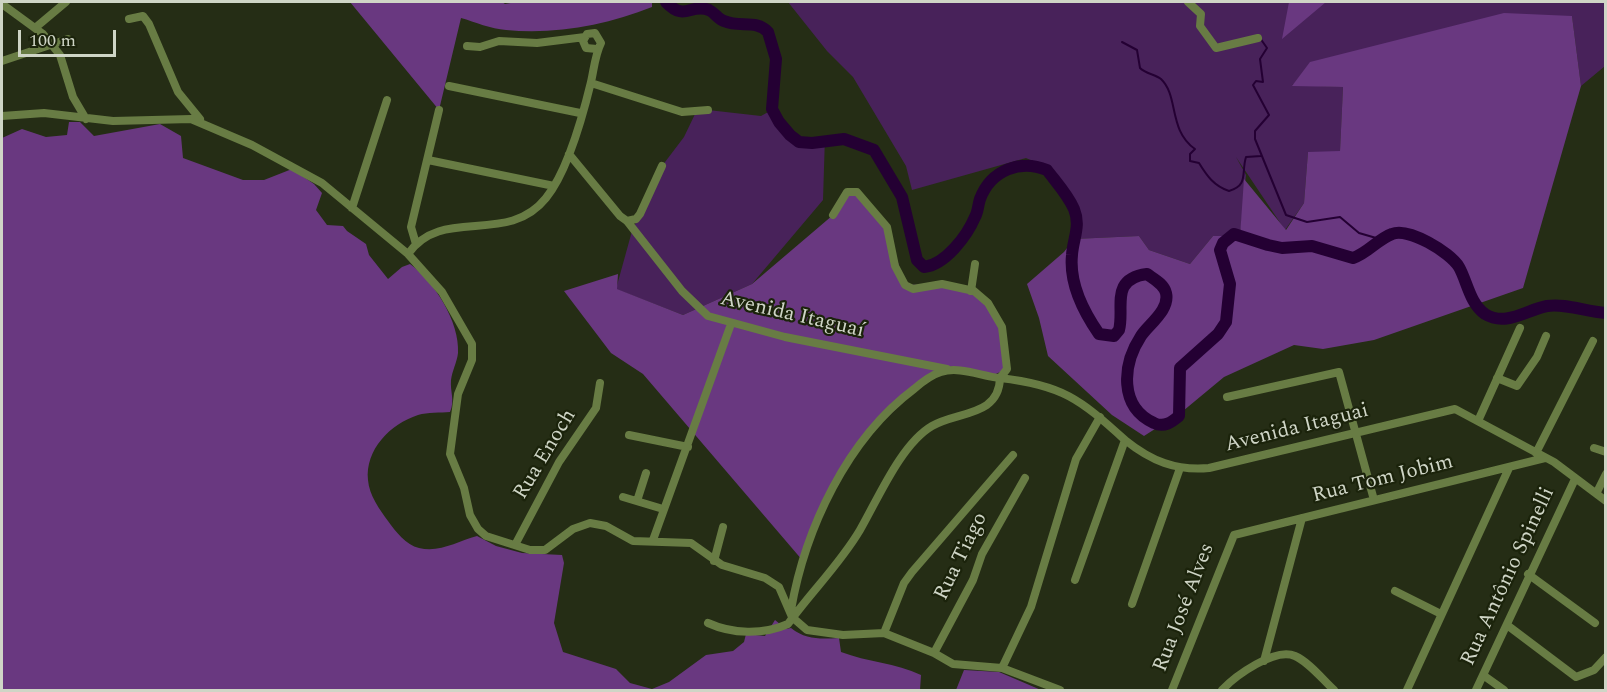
<!DOCTYPE html>
<meta charset="utf-8">
<style>
body{margin:0}
#map{position:relative;width:1607px;height:692px;overflow:hidden;background:#252d15;font-family:Spectral,serif}
canvas{display:block}
.frame{position:absolute;inset:0;border:3px solid #cfd5c6;pointer-events:none}
.scale{position:absolute;left:18px;top:30px;width:98px;height:27px;box-sizing:border-box;border:3px solid #cfd5c6;border-top:0;padding-left:8px;font-size:18px;line-height:21px;white-space:nowrap;color:#cfd5c6;-webkit-text-stroke:4px #1b230b;paint-order:stroke}
</style>
<div id="map">
<canvas width="1607" height="692"></canvas>
<div class="frame"></div>
<div class="scale">100 m</div>
</div>
<script>
const ctx = document.querySelector('canvas').getContext('2d');
ctx.lineJoin = 'round';
function fillPath(path, color) {
  ctx.fillStyle = color;
  ctx.fill(path, 'evenodd');
}
function strokePath(path, color, width, dash) {
  ctx.strokeStyle = color;
  ctx.lineWidth = width;
  ctx.lineCap = dash ? 'butt' : 'round';
  ctx.setLineDash(dash || []);
  ctx.stroke(path);
}
function label(font, color, halo, rows, align = 'center') {
  ctx.font = font + ' Spectral,serif';
  ctx.lineWidth = 4.5;
  ctx.setLineDash([]);
  ctx.textBaseline = 'middle';
  ctx.strokeStyle = halo;
  ctx.fillStyle = color;
  for (const [text, x, y, turn = 0] of rows) {
    ctx.save();
    ctx.translate(x, y);
    ctx.rotate((+turn || 0) * Math.PI / 180);
    ctx.textAlign = isNaN(turn) ? turn : align;
    if (halo) ctx.strokeText(text, 0, 0);
    ctx.fillText(text, 0, 0);
    ctx.restore();
  }
}
const green = new Path2D(`
 M788,2H1605V66L1581,86L1572,16L1292,85L1343,87L1340,152H1308L1304,203L1285,230L1236,157L1246,175L1240,237L1213,236L1190,264L1149,250L1139,236L1074,239L1073,209L1042,165L1026,158L912,190L906,166L853,77L827,51Z
 M708,110L761,116L770,111C791,140 788,144 825,136L823,200L752,284L683,315L616,289L632,231L662,166L684,137L696,112Z`);
const forest = new Path2D(`
 M350,2H502L505,4L516,2H652V7C607,25 555,35 506,30C491,29 475,22 461,18L439,110Z
 M1289,2H1326L1282,39Z
 M1504,13L1572,16L1581,86L1523,288L1374,340L1323,349L1294,345L1224,377L1183,411L1144,436L1112,415L1048,356L1039,318L1027,284L1064,252L1074,239L1139,236L1149,250L1190,264L1213,236H1240L1244,179L1286,230L1304,203L1308,152L1340,151L1343,87L1292,86L1310,62Z
 M69,122H80L94,136L160,124L181,136L183,158L243,180H264L292,169L314,184L322,193L316,210L327,225L343,226L347,231L366,244L369,255L388,279L402,267L410,264C434,281 460,322 458,353C457,362 452,371 451,380C450,392 455,400 450,412C440,413 428,412 418,415C390,424 365,450 368,480C369,495 380,510 388,521C396,532 406,545 419,548C440,553 458,541 477,536L496,546L522,553L562,555L564,563L554,623L563,652L616,669L630,683L652,689L669,682L706,655L733,651L744,642L746,634L765,636L775,620L786,629L791,628C806,640 821,639 839,638L841,652C867,662 896,663 921,675L920,690H2V138L22,129L46,137L67,135Z
 M857,192L887,227L905,285C945,284 985,284 1002,326C1007,338 1005,356 1007,369L989,377L954,370L931,376L865,438L827,500L803,561L643,374L611,353L564,291L618,274L617,289L683,315L752,284L833,215L843,197Z
 M964,670L999,672L1041,690H956Z`);
const stream = new Path2D(`
 M1260,38L1267,48L1260,59L1263,82L1256,81L1253,85L1269,115L1255,131V139L1286,215L1307,222L1340,217L1359,233L1383,240
 M1122,42L1137,50L1140,68C1146,74 1155,74 1161,79C1179,96 1168,130 1195,149L1190,154V161L1199,163C1207,176 1214,186 1229,191C1249,185 1241,173 1246,157L1261,156`);
const river = new Path2D(`
 M666,2C685,22 690,3 709,10C715,13 718,19 724,21C740,28 756,19 768,32L776,59L772,109L779,122L790,135L799,142L812,143L844,139L874,150L902,197L917,260L924,267C945,265 967,236 975,217C978,212 978,205 980,199C991,170 1020,159 1047,170C1056,182 1068,195 1074,209C1081,226 1073,239 1072,255C1069,284 1083,311 1099,334L1114,336L1119,330C1125,308 1109,279 1147,274C1154,279 1164,284 1166,293C1170,310 1149,324 1141,336C1122,365 1119,407 1154,423C1164,428 1172,422 1179,416L1180,368L1218,334L1226,322L1230,284L1220,250L1223,243L1234,234L1268,245L1282,248L1312,246L1353,258C1368,253 1378,239 1392,234C1408,227 1450,252 1459,267C1467,281 1470,304 1485,314C1506,327 1526,310 1547,306C1566,303 1586,312 1606,313`);
const minor = new Path2D(`
 M1188,2L1201,14L1200,26L1216,48L1258,38
 M2,4L43,34L60,55L73,97L86,119
 M129,19L143,16L149,24L178,92L200,119
 M35,28L66,2
 M467,46L480,47L499,41L537,43L585,37
 M2,61L68,39
 M591,83L682,112L708,110
 M449,86L580,113
 M2,116L44,113L113,121L191,119L252,145L322,183L408,254L442,292L472,344V360L458,394L450,454L464,488L470,515L478,529L486,536L530,550H545L573,529L590,523L606,526L633,541L691,543L722,565L765,578L779,587L792,617L807,630L843,635L884,633L934,653L953,664L1002,668L1060,690
 M569,154L620,216L627,221L636,219L640,214L662,166
 M428,160L554,186
 M352,208L387,100
 M627,221L682,291L708,316L785,337L947,369
 M416,244L411,227L439,110
 M408,254C442,205 507,247 546,198C567,172 583,115 591,82C594,69 595,55 601,43L595,33L587,34L583,41L586,48L597,49
 M971,291L975,264
 M1497,378L1517,386L1537,357L1546,336
 M1227,397L1339,372L1374,500
 M1478,421L1520,328
 M629,435L688,447
 M1594,448L1606,452
 M1536,453L1593,341
 M1597,492L1606,474
 M623,497L663,509
 M637,501L646,473
 M653,540L731,324
 M515,545L559,462L596,408L600,383
 M714,561L723,527
 M1528,574L1595,623
 M1075,580L1125,440C1151,461 1176,471 1209,468L1455,409L1554,462L1606,501
 M1395,591L1441,614
 M1132,604L1180,468
 M791,610C805,529 847,439 914,389C922,382 931,375 941,372C959,366 981,376 1000,378L1007,369L1002,327L988,303L974,291L942,284L913,289L905,285L895,266L887,227L857,192H847L833,215
 M708,623C732,634 763,635 788,624C811,592 840,564 860,530C878,499 901,444 932,426C957,411 999,417 1000,378C1062,385 1080,399 1125,440
 M1507,625L1576,677L1594,670L1606,657
 M884,633L904,583L912,572L1013,455
 M934,653L973,580L982,554L1025,478
 M1264,661L1302,518
 M1002,668L1031,607L1076,459L1100,417
 M1483,675L1504,690
 M1172,690L1234,535L1545,458
 M1222,690C1235,676 1275,647 1295,656C1309,662 1323,680 1334,690
 M1407,690L1509,468
 M1476,690L1575,479`);
const streetNames = [
 ["Avenida Itaguaí",792,316,13],
 ["Avenida Itaguai",1297,429,-14],
 ["Rua Enoch",546,455,-59],
 ["Rua Tom Jobim",1383,480,-14],
 ["Rua Tiago",962,557,-64],
 ["Rua Antônio Spinelli",1509,577,-65],
 ["Rua José Alves",1185,608,-69]
];
fillPath(green, '#48225a');
fillPath(forest, '#693880');
strokePath(stream, '#240033', 2);
strokePath(river, '#240033', 12);
strokePath(minor, '#687c44', 8);
label('21px', '#cfd5c6', '#1b230b', streetNames);
</script>
